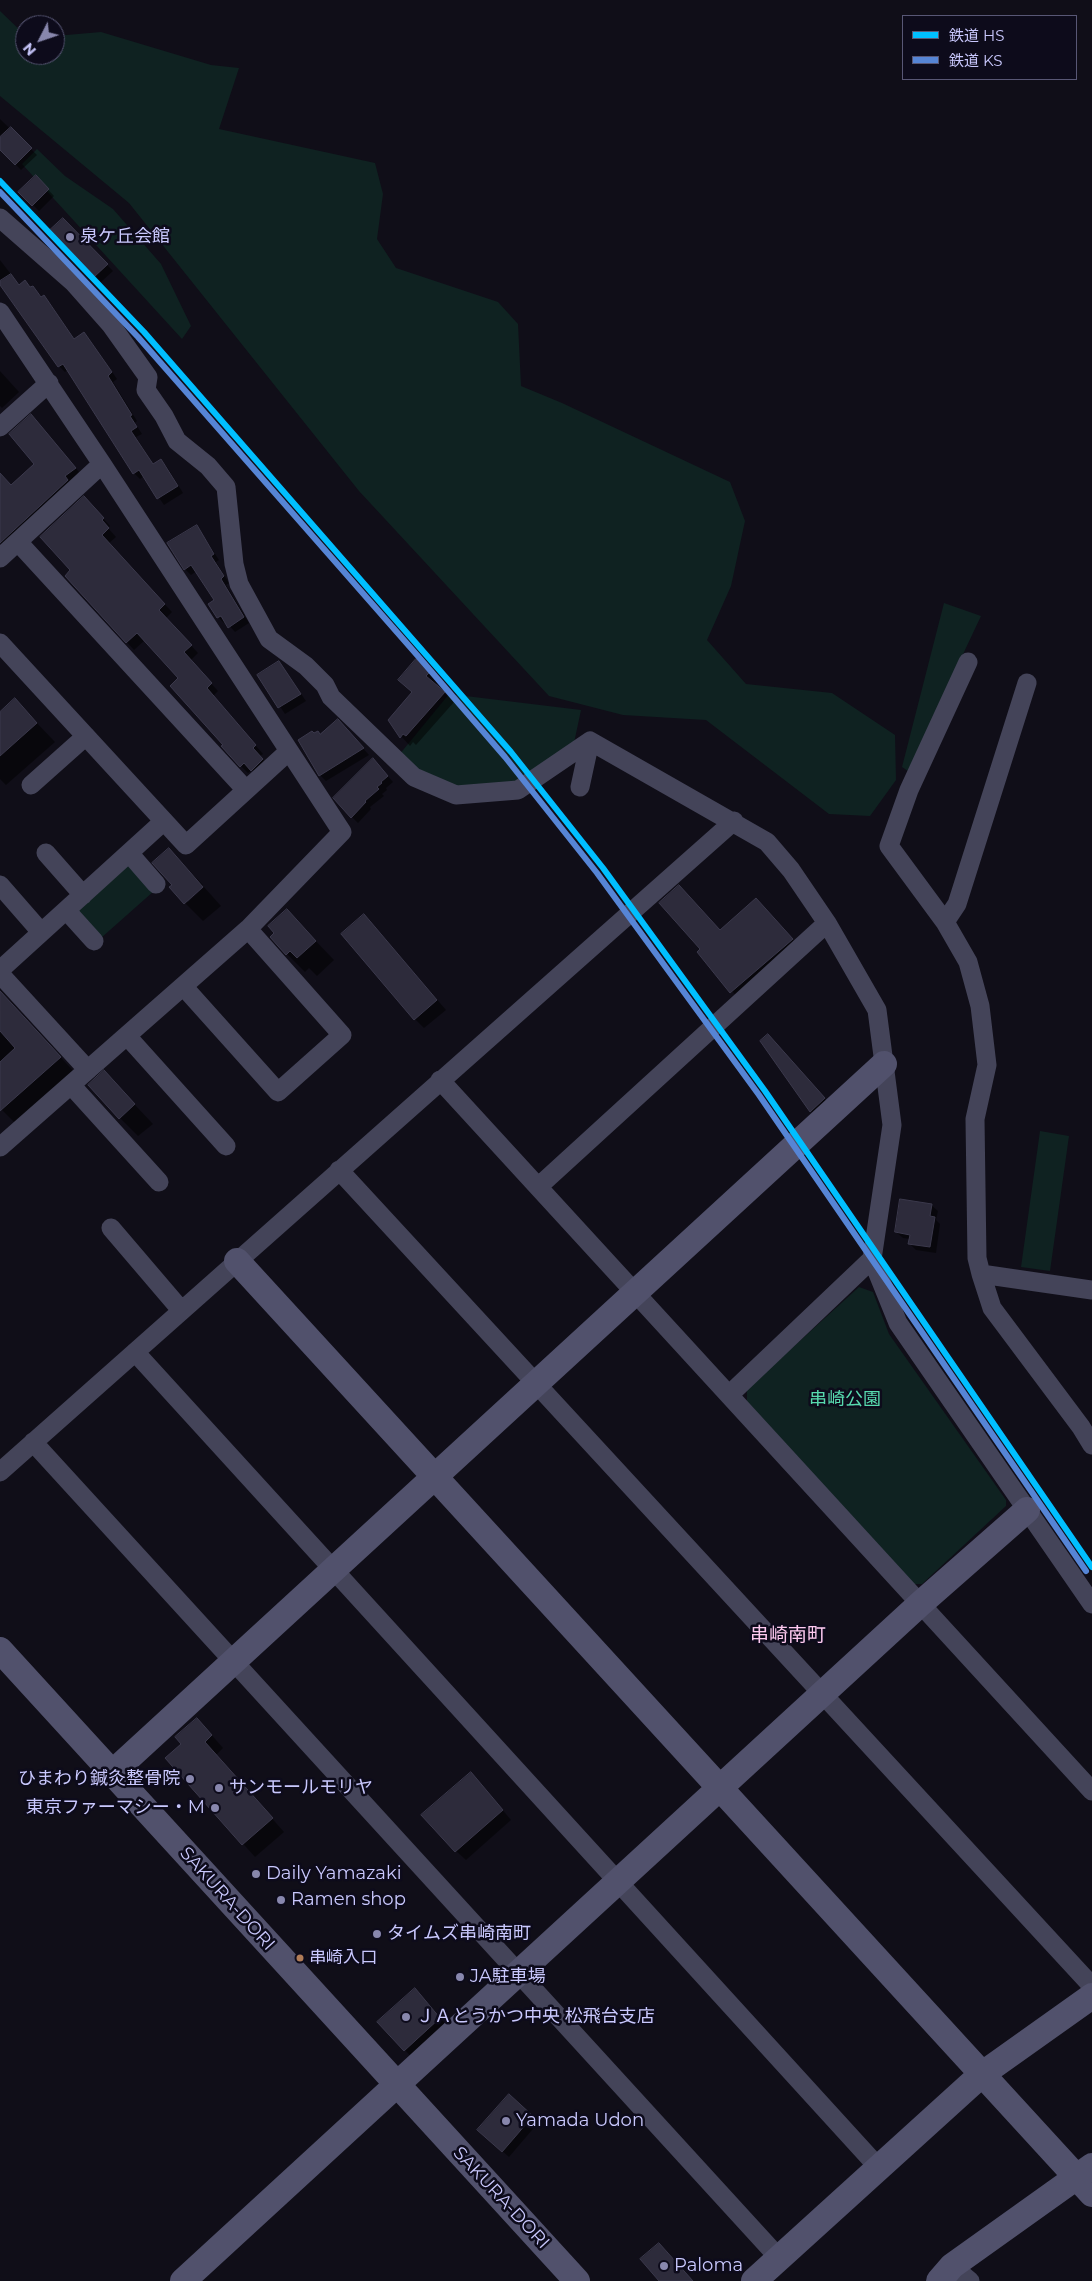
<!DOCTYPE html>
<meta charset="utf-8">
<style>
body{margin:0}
#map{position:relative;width:1092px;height:2281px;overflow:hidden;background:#100e18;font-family:Montserrat,"Noto Sans JP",sans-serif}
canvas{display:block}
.legend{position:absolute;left:902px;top:15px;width:175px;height:65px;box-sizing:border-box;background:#0d0b1b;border:1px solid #585775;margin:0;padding:6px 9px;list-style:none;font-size:15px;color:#c9c8fd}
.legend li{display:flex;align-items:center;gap:10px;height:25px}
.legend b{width:25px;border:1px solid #585775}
.north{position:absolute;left:15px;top:15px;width:50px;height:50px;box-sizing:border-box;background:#0d0b1b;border:1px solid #585775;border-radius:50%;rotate:229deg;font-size:14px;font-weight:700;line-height:20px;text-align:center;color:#c9c8fd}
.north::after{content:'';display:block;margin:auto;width:18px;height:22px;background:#8887ad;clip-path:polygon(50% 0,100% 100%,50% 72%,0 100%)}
</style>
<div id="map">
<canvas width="1092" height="2281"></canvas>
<ul class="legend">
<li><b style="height:6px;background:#00bfff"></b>鉄道 HS</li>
<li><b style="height:6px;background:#5685d5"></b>鉄道 KS</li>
</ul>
<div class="north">N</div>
</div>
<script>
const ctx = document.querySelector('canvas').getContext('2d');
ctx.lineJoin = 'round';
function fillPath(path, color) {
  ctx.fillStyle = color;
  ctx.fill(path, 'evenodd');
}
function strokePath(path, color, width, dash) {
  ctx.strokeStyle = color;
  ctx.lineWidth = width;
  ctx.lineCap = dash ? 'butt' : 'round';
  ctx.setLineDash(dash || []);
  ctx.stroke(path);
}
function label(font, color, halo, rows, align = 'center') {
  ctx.font = font + ' Montserrat,"Noto Sans JP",sans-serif';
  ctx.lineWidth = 5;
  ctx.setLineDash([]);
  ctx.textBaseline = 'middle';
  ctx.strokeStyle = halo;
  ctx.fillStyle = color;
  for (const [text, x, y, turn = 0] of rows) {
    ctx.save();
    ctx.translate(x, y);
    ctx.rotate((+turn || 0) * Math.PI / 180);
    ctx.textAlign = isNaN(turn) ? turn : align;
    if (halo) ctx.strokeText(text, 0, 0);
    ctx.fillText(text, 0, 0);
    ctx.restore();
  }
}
const green = new Path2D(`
 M0,11L25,35V55H55V36L101,32L211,65L239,68L219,129L375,163L383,194L377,239L396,268L498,302L518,324L521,386L562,403L730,482L745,521L731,586L707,640L746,684L832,693L895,735L896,780L870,816L829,814L706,720L623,715L549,696L359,491L129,203L0,96Z
 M37,149L65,176L113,209L161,264L191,326L182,339L22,164Z
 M944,603L981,616L908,771L902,767Z
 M449,694L581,710L574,743L511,786L457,791L417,773L399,755Z
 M126,865H131L154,891L101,938L78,912L79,906Z
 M1040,1131L1069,1136L1050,1271L1021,1267Z
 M859,1287L873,1292L889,1334L1006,1500V1506L922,1584H914L747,1402V1389Z`);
const shadow = new Path2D(`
 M0,119L37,155L21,170L0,148Z
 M36,177L54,196L39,211L20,192Z
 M63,220L113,271L101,282L52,231Z
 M0,260L20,286L25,282L50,303L75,340L84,334L90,340L117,379L113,382L137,421L135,423L142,434L136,437L154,465L161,461L167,467L183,493L164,505L144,476L140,479L134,473L68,370L65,372L59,366L0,285Z
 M0,371L19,392L2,408L0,406Z
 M31,416L85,479L10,553L0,542V475L11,486L36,464Z
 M91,505L110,526L108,528L116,537L108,544L172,612L166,618L198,653L190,661L218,691L213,696L263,754L260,756L270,768L259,777L252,770L248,773L241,766L180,678L145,640L134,650L66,576L71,570Z
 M197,526L219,560L216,562L229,583L226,585L249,623L235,632L226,622L224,623L218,617L215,601L197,571L191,575L185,569Z
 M279,662L306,701L285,714L259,675Z
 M429,673L439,682L436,685L454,702L416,745L413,742L410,746L391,725L413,693L409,689Z
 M15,700L55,742L6,785L0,779V714Z
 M344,727L369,755L326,781L320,775L321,735Z
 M379,766L393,782L386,788L387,790L382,794L384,796L370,807L371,809L358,823L352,817Z
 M169,850L203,885L186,900L188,902L204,887L221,906L203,921L185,903L174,885Z
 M287,911L334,960L317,976L309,968L305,972L287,954L276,933Z
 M770,914L806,955L746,1007L698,952Z
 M373,925L446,1010L424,1028L415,1019Z
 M5,997L78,1076L20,1128L0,1108V1001Z
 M774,1042L830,1105L817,1117L811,1111Z
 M104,1072L153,1124L138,1136L120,1118Z
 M931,1205L938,1211L936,1220L940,1224L936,1253L916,1250L910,1244V1239L903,1238L896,1232Z
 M209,1732L223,1748L216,1755L284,1832L255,1857L167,1759Z
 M480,1783L511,1820L466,1860L456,1851Z
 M424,1999L449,2028L414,2060L405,2050Z
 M532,2117L538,2123L509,2157L485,2136Z`);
const building = new Path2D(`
 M11,127L32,148L15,165L0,150V137Z
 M36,175L49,189L32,206L18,192Z
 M63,218L108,264L94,277L50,230Z
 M11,274L19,285L25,280L30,287L33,286L41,297L44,295L74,339L84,332L112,372L108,376L132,415L130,416L137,427L131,431L153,464L161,459L178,486L157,499L139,470L133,474L63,364L58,367L0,285V281Z
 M31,414L76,468L65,476L68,480L0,543V473L11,485L34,464L9,434Z
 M84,496L104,518L102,520L109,528L102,535L165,604L159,610L192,645L184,652L212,683L207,688L256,745L253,748L263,759L251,771L244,763L240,767L221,746L223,745L170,686L178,678L137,633L126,643L65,576L70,570L40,537Z
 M197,525L214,554L211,556L224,576L221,579L244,617L228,628L221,616L217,618L208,604L214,600L191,565L184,570L167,543Z
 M416,659L430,672L426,676L445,692L406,736L403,734L400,738L388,720L412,692L398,680Z
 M279,661L301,694L278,708L257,675Z
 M15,698L37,723L0,756V712Z
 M338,719L364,748L319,776L298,740L312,731L314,733L318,731L320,734Z
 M373,758L388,776L381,782L382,783L377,787L379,789L365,801L366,802L351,818L333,798Z
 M169,848L203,887L184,904L169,887L172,885L152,863Z
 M679,885L720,930L756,898L793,939L730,993L697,952L700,949L659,903Z
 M287,909L316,941L297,958L290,951L286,955L270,937L274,933L268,926Z
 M364,914L437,1000L414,1020L341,934Z
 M0,991L61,1057L0,1111V1062L15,1048L0,1031Z
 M768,1034L825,1098L810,1112L760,1041Z
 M104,1070L135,1104L119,1119L88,1085Z
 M900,1199L932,1204L930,1216L935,1217L930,1247L908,1244L910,1235L895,1232Z
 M197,1718L212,1735L205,1742L273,1818L242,1845L165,1758L181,1744L175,1737Z
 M471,1772L503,1810L455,1852L421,1815Z
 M415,1988L440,2018L404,2051L377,2022Z
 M509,2094L533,2116L502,2152L477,2130Z
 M659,2243L693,2281H659L640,2259Z`);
const street = new Path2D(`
 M0,218L73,282L111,325L148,377L146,390L164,416L177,441L208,466L226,487L234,564L239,584L269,639L306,666L325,685L331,697L414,777L456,795L518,790L590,741L767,842L791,870L827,923L877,1010L892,1125L872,1259L898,1323L1092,1604
 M0,312L102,464L342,832L248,929L0,1147
 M0,427L49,383
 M18,542L246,790
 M0,558L102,464
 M0,643L186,845L289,751
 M968,662L909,790L889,846L945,922L968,962L980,1006L987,1065L975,1119L977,1258L981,1274L992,1308L1081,1427L1092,1445
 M31,785L86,736
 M580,787L590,741
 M46,853L83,895
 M129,853L156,884
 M0,885L41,932
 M66,910L94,941
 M945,922L957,904L1027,683
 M0,970L164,821
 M0,974L88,1070
 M183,986L278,1092L342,1035L248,929
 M127,1036L226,1146
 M440,1080L1092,1791
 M71,1085L159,1182
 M339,1170L1092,1986
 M538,1187L827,923
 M111,1228L181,1310
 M981,1274L1092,1290
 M135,1352L879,2168
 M729,1395L872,1259
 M33,1442L779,2258
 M0,1472L734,821
 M952,2266L970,2281`);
const secondary = new Path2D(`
 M237,1261L1092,2194
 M0,1650L577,2281
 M112,1773L884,1064
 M183,2281L920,1604L1027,1510
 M754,2281L981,2075L1092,1996
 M939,2281L952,2266L1092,2166`);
const rail1 = new Path2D(`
 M0,181L144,332L511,752L603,868L765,1091L1092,1567`);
const rail2 = new Path2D(`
 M0,192L138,337L417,655L505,757L597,873L759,1095L1086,1571`);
const markers = [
 [70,237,5,"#8887ad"],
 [190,1779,5,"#8887ad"],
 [219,1788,5,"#8887ad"],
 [215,1808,5,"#8887ad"],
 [256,1874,5,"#8887ad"],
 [281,1900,5,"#8887ad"],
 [377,1934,5,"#8887ad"],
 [300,1958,4.5,"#b07c57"],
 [460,1977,5,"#8887ad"],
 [406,2017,5,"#8887ad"],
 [506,2121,5,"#8887ad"],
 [664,2266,5,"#8887ad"]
];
const busNames = [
 ["串崎入口",309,1958]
];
const poiNames = [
 ["泉ケ丘会館",80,237],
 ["ひまわり鍼灸整骨院",180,1779,"right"],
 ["サンモールモリヤ",229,1788],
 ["東京ファーマシー・M",205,1808,"right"],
 ["Daily Yamazaki",266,1874],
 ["Ramen shop",291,1900],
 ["タイムズ串崎南町",387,1934],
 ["JA駐車場",470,1977],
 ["ＪＡとうかつ中央 松飛台支店",416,2017],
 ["Yamada Udon",516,2121],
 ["Paloma",674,2266]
];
const parkNames = [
 ["串崎公園",845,1400]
];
const streetNames = [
 ["SAKURA-DORI",227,1899,48],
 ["SAKURA-DORI",501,2198,47]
];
const neighbourhoodNames = [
 ["串崎南町",788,1635]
];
fillPath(green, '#0f2221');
fillPath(shadow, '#0007');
fillPath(building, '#2d2b3b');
strokePath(building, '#3b394c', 1);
strokePath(street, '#444459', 19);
strokePath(secondary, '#51516c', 26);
strokePath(rail1, '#00bfff', 6);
strokePath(rail2, '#5685d5', 6);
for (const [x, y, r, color] of markers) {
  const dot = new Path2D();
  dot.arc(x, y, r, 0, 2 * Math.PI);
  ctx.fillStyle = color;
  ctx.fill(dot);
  strokePath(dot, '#0d0b1b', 2);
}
label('17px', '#c9c8fd', '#0d0b1b', busNames, 'left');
label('18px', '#c9c8fd', '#0d0b1b', poiNames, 'left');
label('18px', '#57daae', '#0d0b1b', parkNames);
label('18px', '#c9c8fd', '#0d0b1b', streetNames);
label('19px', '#fdc9ef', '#0d0b1b', neighbourhoodNames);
</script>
